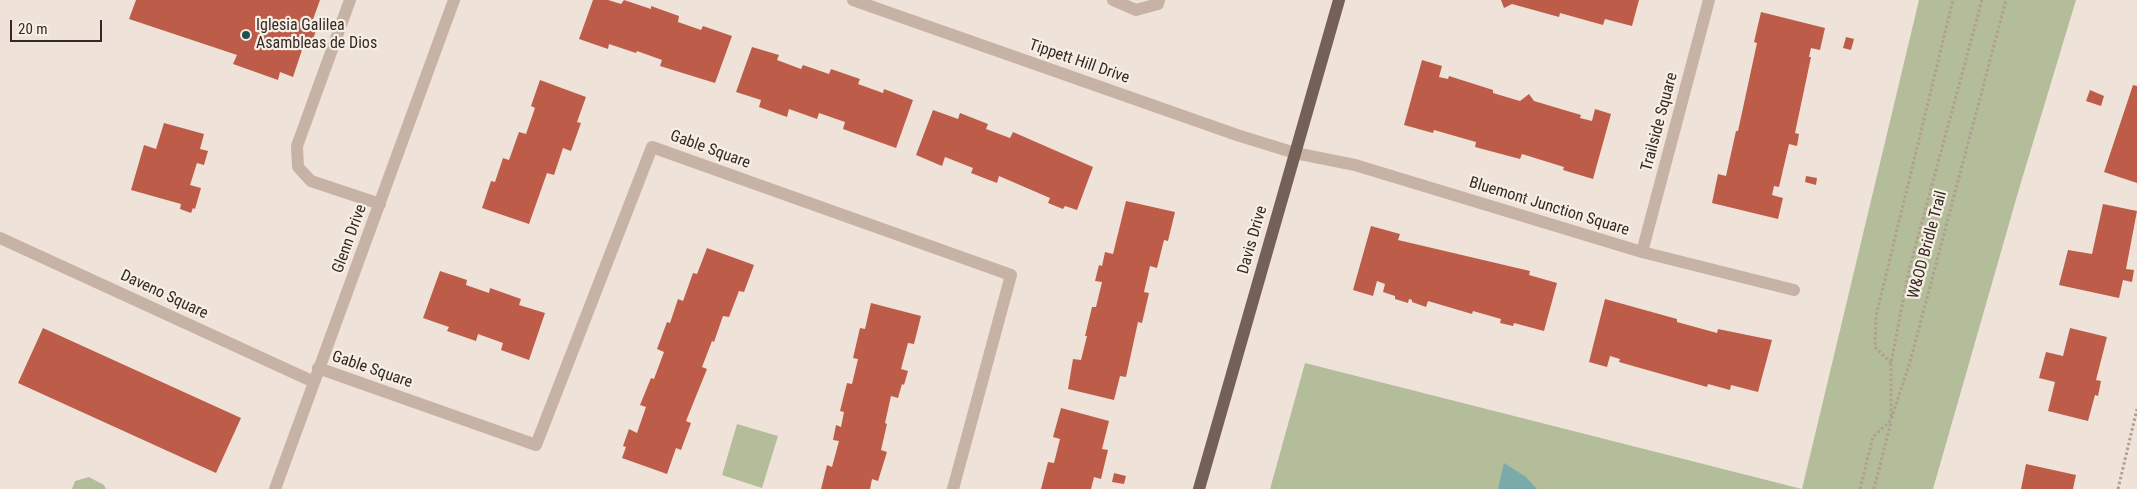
<!DOCTYPE html>
<style>
body{margin:0}
#map{position:relative;width:2137px;height:489px;overflow:hidden;background:#efe3d9;font-family:"Roboto Condensed",sans-serif}
canvas{display:block}
.scale{position:absolute;left:10px;top:20px;width:92px;height:22px;box-sizing:border-box;border:2px solid #332a26;border-top:0;padding-left:6px;font-size:15px;line-height:18px;white-space:nowrap;color:#332a26;-webkit-text-stroke:4px #f7eee5;paint-order:stroke}
</style>
<div id="map">
<canvas width="2137" height="489"></canvas>
<div class="scale">20 m</div>
</div>
<script>
const ctx = document.querySelector('canvas').getContext('2d');
ctx.lineJoin = 'round';
function fillPath(path, color) {
  ctx.fillStyle = color;
  ctx.fill(path, 'evenodd');
}
function strokePath(path, color, width, dash) {
  ctx.strokeStyle = color;
  ctx.lineWidth = width;
  ctx.lineCap = dash ? 'butt' : 'round';
  ctx.setLineDash(dash || []);
  ctx.stroke(path);
}
function label(font, color, halo, rows, align = 'center') {
  ctx.font = font + ' "Roboto Condensed",sans-serif';
  ctx.lineWidth = 4.5;
  ctx.setLineDash([]);
  ctx.textBaseline = 'middle';
  ctx.strokeStyle = halo;
  ctx.fillStyle = color;
  for (const [text, x, y, turn = 0] of rows) {
    ctx.save();
    ctx.translate(x, y);
    ctx.rotate((+turn || 0) * Math.PI / 180);
    ctx.textAlign = isNaN(turn) ? turn : align;
    if (halo) ctx.strokeText(text, 0, 0);
    ctx.fillText(text, 0, 0);
    ctx.restore();
  }
}
const green = new Path2D(`
 M1919,0H2076L2019,189L1933,489H1802Z
 M1305,363L1802,489H1270Z
 M737,424L778,436L762,488L722,475Z
 M89,477L104,485L106,489H72L75,481Z`);
const water = new Path2D(`
 M1504,463L1526,477L1537,489H1498Z`);
const building = new Path2D(`
 M136,0H320L311,25L317,27L311,46L304,44L293,77L280,72L278,80L233,64L237,55L129,19Z
 M593,0H608L621,4L624,0L651,9V6L679,16L678,22L701,30L703,26L732,36L715,83L660,66L662,60L637,51L636,53L609,44L608,49L579,39Z
 M1501,0H1639L1632,26L1605,19L1603,25L1560,13L1559,17L1512,4L1504,8Z
 M1761,12L1825,28L1820,50L1811,48L1809,57H1811L1795,133L1799,134L1797,146L1789,144L1779,187L1774,186L1772,195L1783,198L1778,219L1712,203L1718,174L1726,176L1736,131H1738L1757,43L1754,42Z
 M1846,37L1854,39L1851,50L1843,48Z
 M752,47L779,55L777,60L801,69L803,65L829,74L831,69L860,79L858,84L883,93L884,89L913,100L896,148L843,129L845,122L819,113L817,119L789,109L787,117L759,107L761,100L736,92Z
 M1422,60L1442,66L1439,77L1448,79L1449,76L1493,90V93L1520,101L1529,94L1534,101L1581,115L1580,118L1592,121L1595,109L1611,114L1593,179L1563,170L1564,167L1522,154L1520,159L1475,147L1476,142L1434,130L1433,133L1404,125Z
 M540,80L586,97L577,122L581,123L571,151L563,148L554,175L547,173L529,224L482,208L491,181L495,182L503,158L509,160L519,132L526,134L535,108L531,106Z
 M2133,85L2137,86V183L2104,172Z
 M2090,90L2104,96L2101,106L2086,101Z
 M933,110L958,119L960,113L988,124L986,129L1010,138L1013,132L1093,167L1077,210L1065,206L1063,209L1048,203L1050,198L999,176L997,183L971,173L973,168L945,157L942,166L916,155Z
 M164,123L204,134L200,149L208,151L204,165L197,163L190,185L201,188L195,209L193,208L191,213L180,209L181,204L131,190L144,145L156,149Z
 M1806,176L1817,178L1816,185L1805,182Z
 M1126,201L1175,212L1168,241L1164,240L1157,268L1150,266L1144,292L1149,293L1142,323L1138,322L1126,377L1120,376L1114,400L1068,389L1073,359L1081,360L1087,336H1085L1092,307H1096L1102,282L1095,281L1099,265L1102,266L1105,252L1113,254Z
 M2103,204L2137,211L2126,269L2134,270L2132,282L2123,280L2119,298L2059,285L2068,250L2092,254Z
 M1371,226L1400,234L1398,240L1530,271L1529,275L1557,283L1544,331L1514,323L1513,326L1500,323L1501,319L1473,311L1472,314L1428,301L1426,307L1412,302V300L1409,299L1408,303L1395,299V296L1383,292L1385,284L1377,281L1373,296L1353,290Z
 M707,248L754,265L744,292L739,291L729,317L723,316L714,342L712,341L702,367L707,369L686,421L691,423L681,450L676,448L667,474L622,458L626,447L623,446L629,429L637,433L646,407L640,405L651,378L654,379L664,352L657,349L667,322L670,323L678,299L683,301L693,273L697,274Z
 M440,271L467,280L466,285L489,293L490,288L521,299L519,305L545,313L529,360L501,350L503,343L478,334L476,341L447,331L449,327L423,318Z
 M1605,299L1677,319V322L1717,333L1718,329L1772,340L1758,392L1731,385L1730,390L1708,384L1707,387L1619,362L1620,359L1610,356L1607,367L1589,362Z
 M871,303L921,316L914,344L908,343L901,369L908,371L904,385L902,384L898,398L891,396L885,423L887,424L881,450L887,452L878,481L872,479L870,489H821L827,465L832,467L839,441L833,440L836,425L841,427L844,412L840,411L847,383L852,384L858,359L853,358L860,328L865,329Z
 M43,328L241,418L216,473L18,383Z
 M2070,328L2107,337L2096,380L2101,381L2098,396L2095,395L2088,421L2048,411L2055,382L2039,378L2046,352L2063,356Z
 M1061,408L1109,421L1102,449L1108,450L1101,479L1094,477L1091,489H1041L1048,462L1054,463L1060,439L1053,437Z
 M2026,464L2076,475L2073,489H2021Z
 M1114,473L1126,476L1124,484L1112,482Z`);
const path = new Path2D(`
 M1891,363L1875,347L1876,316L1953,0
 M1891,416V363L1909,270L1982,0
 M1860,489L1873,437L1891,420L1910,362L2006,0
 M1874,489L1891,422
 M2118,489L2137,409`);
const minor = new Path2D(`
 M350,0L297,146L298,167L311,181L380,204
 M853,0L1237,135L1295,153L1355,165L1642,252L1794,290
 M1113,0L1136,10L1158,4L1159,0
 M0,238L314,382
 M1642,252L1709,0
 M318,368L536,445L652,147L1011,275L953,489
 M275,489L454,0`);
const major = new Path2D(`
 M1199,489L1339,0`);
const markers = [
 [246,35,5,"#1f5151"]
];
const poiNames = [
 ["Iglesia Galilea",256,26],
 ["Asambleas de Dios",256,44]
];
const streetNames = [
 ["Tippett Hill Drive",1079,62,19],
 ["Trailside Square",1660,122,-75],
 ["Gable Square",710,150,20],
 ["Bluemont Junction Square",1549,207,17],
 ["Glenn Drive",350,239,-70],
 ["Davis Drive",1253,240,-74],
 ["W&OD Bridle Trail",1928,245,-75],
 ["Daveno Square",164,295,25],
 ["Gable Square",372,370,19]
];
fillPath(green, '#b4bd9a');
fillPath(water, '#7aaaa9');
fillPath(building, '#bd5d49');
strokePath(path, '#b29d91', 3, [2.5, 2.5]);
strokePath(minor, '#c6b3a6', 12);
strokePath(major, '#746058', 12);
for (const [x, y, r, color] of markers) {
  const dot = new Path2D();
  dot.arc(x, y, r, 0, 2 * Math.PI);
  ctx.fillStyle = color;
  ctx.fill(dot);
  strokePath(dot, '#f7eee5', 2);
}
label('16px', '#332a26', '#f7eee5', poiNames, 'left');
label('16px', '#332a26', '#f7eee5', streetNames);
</script>
